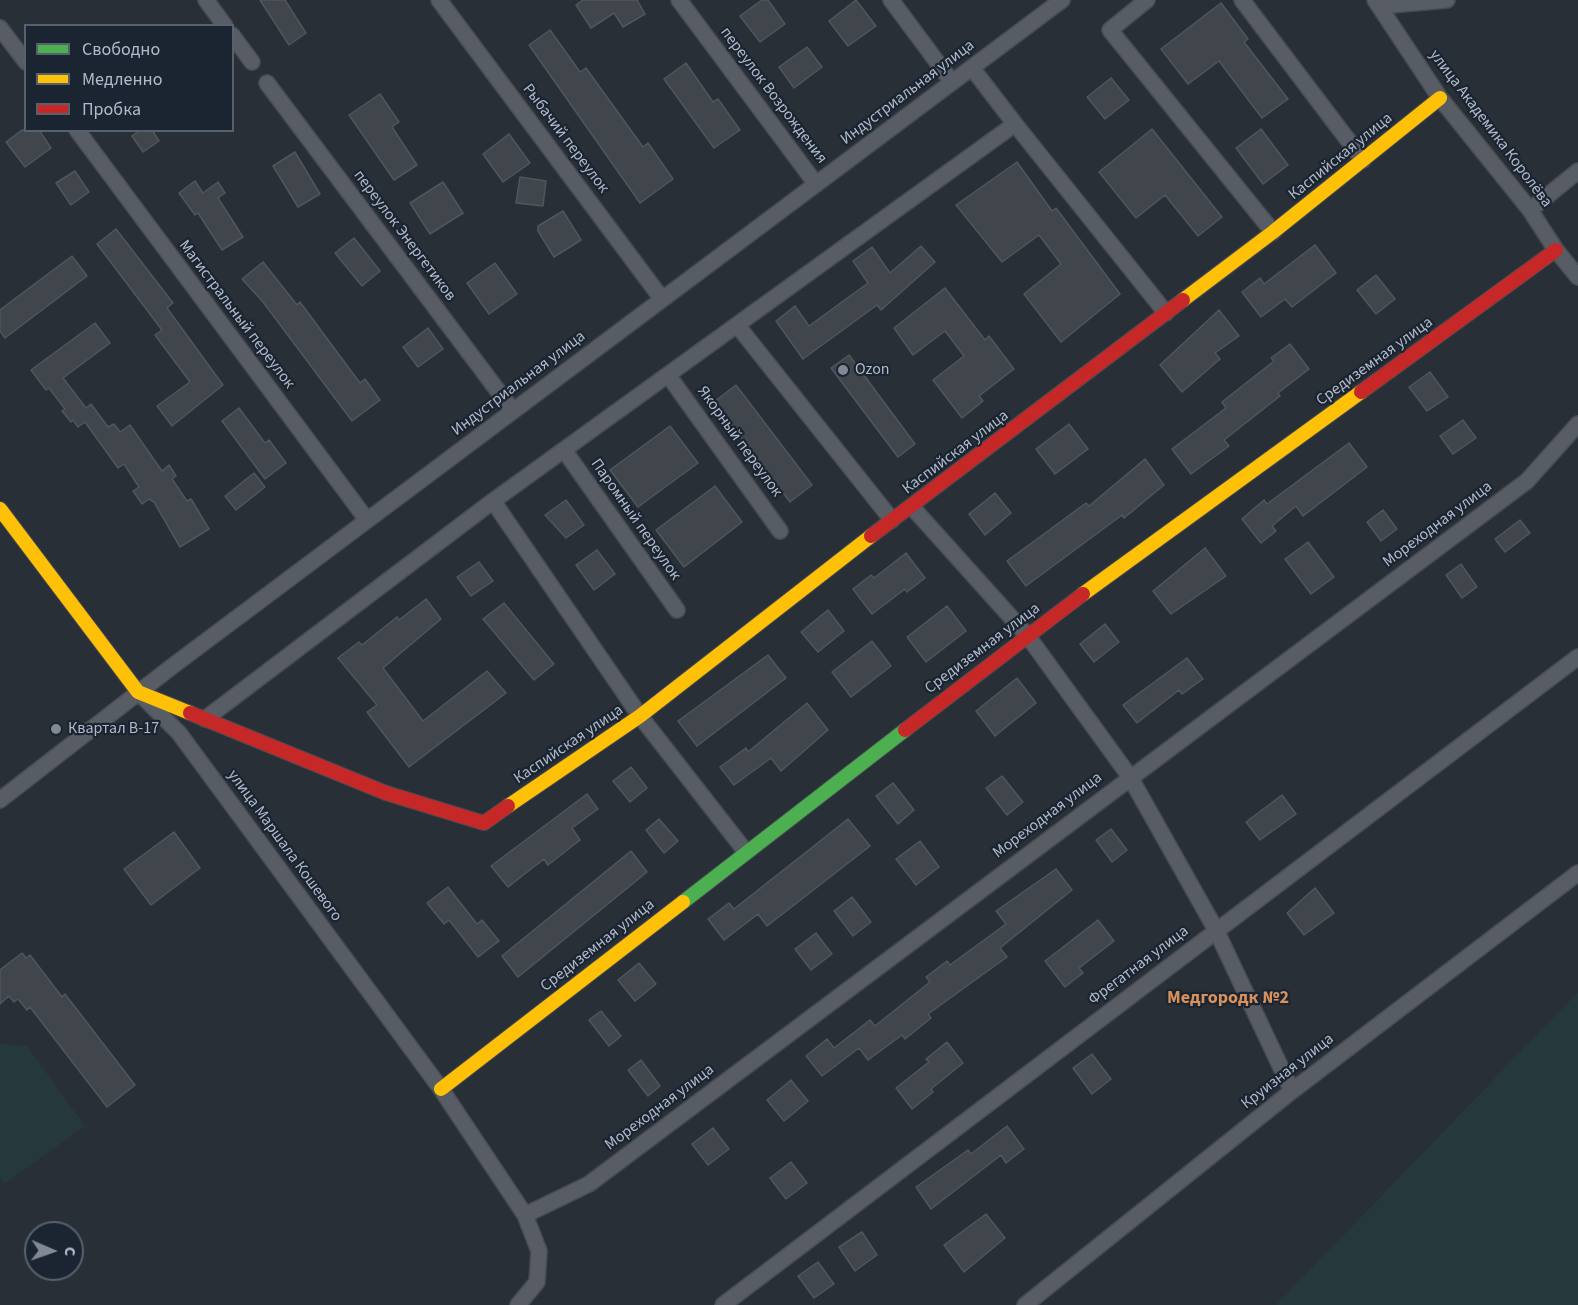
<!DOCTYPE html>
<meta charset="utf-8">
<style>
body{margin:0}
#map{position:relative;width:1578px;height:1305px;overflow:hidden;background:#282f36;font-family:"Source Sans 3",sans-serif}
canvas{display:block}
.legend{position:absolute;left:24px;top:24px;width:210px;height:108px;box-sizing:border-box;background:#1b2431;border:2px solid #57606d;margin:0;padding:8px 10px;list-style:none;font-size:18px;color:#b1bac8}
.legend li{display:flex;align-items:center;gap:12px;height:30px}
.legend b{width:30px;border:2px solid #57606d}
.north{position:absolute;left:24px;top:1221px;width:60px;height:60px;box-sizing:border-box;background:#1b2431;border:2px solid #57606d;border-radius:50%;rotate:92deg;font-size:16px;font-weight:700;line-height:24px;text-align:center;color:#b1bac8}
.north::after{content:'';display:block;margin:auto;width:21px;height:27px;background:#818995;clip-path:polygon(50% 0,100% 100%,50% 72%,0 100%)}
</style>
<div id="map">
<canvas width="1578" height="1305"></canvas>
<ul class="legend">
<li><b style="height:8px;background:#4caf50"></b>Свободно</li>
<li><b style="height:8px;background:#ffc107"></b>Медленно</li>
<li><b style="height:8px;background:#c62828"></b>Пробка</li>
</ul>
<div class="north">С</div>
</div>
<script>
const ctx = document.querySelector('canvas').getContext('2d');
ctx.lineJoin = 'round';
function fillPath(path, color) {
  ctx.fillStyle = color;
  ctx.fill(path, 'evenodd');
}
function strokePath(path, color, width, dash) {
  ctx.strokeStyle = color;
  ctx.lineWidth = width;
  ctx.lineCap = dash ? 'butt' : 'round';
  ctx.setLineDash(dash || []);
  ctx.stroke(path);
}
function label(font, color, halo, rows, align = 'center') {
  ctx.font = font + ' "Source Sans 3",sans-serif';
  ctx.lineWidth = 4.5;
  ctx.setLineDash([]);
  ctx.textBaseline = 'middle';
  ctx.strokeStyle = halo;
  ctx.fillStyle = color;
  for (const [text, x, y, turn = 0] of rows) {
    ctx.save();
    ctx.translate(x, y);
    ctx.rotate((+turn || 0) * Math.PI / 180);
    ctx.textAlign = isNaN(turn) ? turn : align;
    if (halo) ctx.strokeText(text, 0, 0);
    ctx.fillText(text, 0, 0);
    ctx.restore();
  }
}
const green = new Path2D(`
 M1578,992V1305H1276Z
 M0,1044L27,1046L85,1126L4,1184L0,1178Z`);
const building = new Path2D(`
 M260,0H285L306,33L289,45Z
 M583,0H637L645,14L623,27L614,13L591,28L576,5Z
 M762,0H768L785,24L760,42L740,16Z
 M856,0L876,26L848,46L829,21Z
 M1221,3L1248,39L1244,42L1288,99L1262,118L1219,61L1188,84L1161,49Z
 M550,30L580,72L586,68L643,147L648,143L673,179L640,203L529,45Z
 M807,47L822,67L794,88L779,67Z
 M686,63L713,102L718,99L740,130L714,148L664,79Z
 M1111,78L1129,100L1105,119L1087,97Z
 M380,94L399,122L392,127L417,165L394,180L349,115Z
 M1152,129L1222,217L1198,236L1165,195L1136,218L1099,172Z
 M1261,129L1288,165L1263,184L1236,148Z
 M22,130H39L51,148L25,167L6,142Z
 M140,130H152L159,141L143,152L132,136Z
 M509,134L530,163L503,182L483,154Z
 M295,152L320,194L298,207L273,166Z
 M1017,162L1052,211L1056,208L1120,294L1061,342L1024,294L1061,264L1039,235L1002,262L956,205Z
 M75,171L89,192L71,205L56,183Z
 M520,177L546,181L543,206L516,203Z
 M195,181L203,193L218,182L225,193L218,198L243,237L222,250L198,213L195,215L179,193Z
 M443,182L463,213L430,234L410,203Z
 M563,211L581,240L554,257L538,231V226Z
 M116,229L173,303L167,308L223,385L172,426L157,406L190,382L155,335L162,330L97,244Z
 M354,238L380,271L362,286L335,253Z
 M1315,245L1336,273L1292,307L1285,299L1261,317L1242,292L1260,278L1264,284Z
 M921,246L935,262L881,310L877,305L803,359L776,321L795,306L809,326L868,283L853,261L872,247L890,273Z
 M72,256L87,276L5,338L0,331V310Z
 M263,262L297,305L300,302L360,383L365,379L380,400L352,421L263,302L242,279Z
 M495,263L517,294L489,314L467,283Z
 M1376,275L1395,299L1376,314L1357,290Z
 M945,288L985,340L989,336L1014,369L979,396L983,401L962,418L933,380L964,356L945,331L913,355L894,328Z
 M1219,310L1239,336L1215,353L1220,359L1182,392L1160,365Z
 M95,323L110,343L63,378L86,408L91,404L108,427L114,424L120,432L130,425L162,471L169,465L176,476L172,479L187,501L191,499L209,529L180,547L154,502L149,499L142,504L133,491L139,487L124,464L118,468L85,422L78,427L73,420L71,422L62,411L65,409L49,388L46,390L31,370Z
 M428,328L443,349L418,367L403,347Z
 M1290,344L1309,369L1278,393L1280,396L1224,440L1229,446L1191,474L1172,449L1226,408L1222,402L1274,361L1271,358Z
 M849,355L915,444L898,457L831,368Z
 M1430,372L1448,397L1427,411L1409,387Z
 M736,385L812,485L790,502L714,402Z
 M239,408L265,443L269,440L286,463L265,479L222,421Z
 M1463,420L1476,438L1453,454L1440,436Z
 M1069,424L1088,449L1055,474L1036,449Z
 M670,426L698,463L638,507L610,470Z
 M1349,443L1367,467L1303,516L1296,506L1272,526L1276,531L1261,543L1242,519L1264,500L1267,504Z
 M1145,459L1164,485L1124,518L1122,515L1026,586L1007,561L1086,503L1089,506Z
 M254,473L265,487L236,510L225,496Z
 M715,486L742,522L684,567L656,530Z
 M995,493L1011,513L985,535L969,514Z
 M566,500L584,525L566,538L545,515Z
 M1383,510L1397,529L1381,541L1367,522Z
 M1520,520L1530,533L1505,552L1495,539Z
 M1308,542L1334,577L1311,594L1285,559Z
 M1205,548L1226,576L1171,614L1153,591Z
 M597,550L615,574L594,590L576,565Z
 M906,553L925,578L907,592L905,589L872,614L853,589L871,575L874,578Z
 M479,562L493,581L471,596L457,577Z
 M1461,564L1477,587L1462,598L1446,575Z
 M426,599L441,619L383,668L423,721L487,671L506,693L409,767L367,712L377,705L338,658L359,642L362,645L397,617L399,620Z
 M504,603L554,664L534,680L483,619Z
 M947,606L966,631L926,662L907,637Z
 M828,610L844,631L818,652L801,632Z
 M1105,624L1119,642L1094,662L1080,644Z
 M872,641L891,666L851,697L832,672Z
 M768,655L786,678L697,746L678,721Z
 M1187,658L1203,679L1182,694L1179,690L1137,723L1123,705Z
 M1017,678L1036,703L995,736L976,711Z
 M807,703L828,730L781,771L771,758L734,785L720,767L746,748L748,752Z
 M631,767L647,788L630,802L613,781Z
 M1002,776L1023,802L1007,815L986,788Z
 M893,783L914,810L898,824L876,796Z
 M587,794L598,809L572,828L580,840L548,865L544,859L508,887L491,866Z
 M1282,795L1296,814L1260,840L1246,822Z
 M659,819L678,841L664,853L646,830Z
 M848,819L870,846L767,926L758,914L724,940L708,919L729,903L734,909Z
 M1111,829L1127,850L1112,862L1096,840Z
 M174,832L200,868L151,905L124,869Z
 M920,841L939,867L916,885L896,859Z
 M631,851L647,872L518,977L502,956Z
 M1056,869L1072,890L1000,948L1007,957L928,1014L931,1018L905,1039L902,1035L868,1060L859,1048L822,1076L806,1056L827,1039L834,1048L870,1020L875,1026L930,982L926,977L947,961L950,965L1006,924L996,911Z
 M448,887L477,924L482,920L499,941L478,957L449,920L444,924L427,903Z
 M1315,888L1334,913L1304,935L1287,913Z
 M852,897L871,922L853,936L834,911Z
 M1098,920L1114,941L1079,968L1083,973L1065,987L1045,961Z
 M816,933L832,954L811,970L795,949Z
 M22,953L26,958L30,955L62,997L65,994L135,1085L107,1107L30,1007L27,1010L18,999L14,1002L9,996L0,1004V970Z
 M639,963L656,984L635,1001L618,980Z
 M601,1011L621,1036L609,1046L589,1020Z
 M947,1042L963,1063L931,1089L933,1092L912,1109L896,1088L929,1062L926,1059Z
 M1092,1054L1111,1079L1092,1094L1073,1068Z
 M641,1060L660,1086L648,1096L628,1070Z
 M791,1080L808,1101L784,1121L767,1100Z
 M1007,1126L1024,1149L1006,1163L1001,1155L931,1209L916,1187L968,1150L971,1154Z
 M713,1128L729,1149L708,1165L692,1144Z
 M791,1162L807,1183L786,1199L770,1178Z
 M986,1214L1005,1238L964,1272L944,1245Z
 M862,1232L877,1255L855,1271L839,1247Z
 M818,1262L834,1284L814,1298L798,1276Z`);
const street = new Path2D(`
 M206,0L225,26
 M439,0L662,299
 M679,0L816,184
 M891,0L952,82
 M1147,0L1110,30L1273,232
 M1242,0L1363,160
 M1375,0L1440,98L1530,210L1556,250L1578,277
 M1379,6L1447,0
 M0,28L26,62
 M232,35L252,62
 M267,83L513,411
 M1015,124L1166,313
 M77,130L367,520
 M1530,210L1578,171
 M737,325L892,520
 M668,375L780,531
 M564,450L677,610
 M493,501L1015,124L972,68
 M912,507L1027,635L1130,777L1216,930L1292,1091
 M142,696L179,733L441,1089L525,1215L539,1251L537,1282L518,1305
 M205,719L493,501L640,716L746,852
 M0,800L174,665L1062,0
 M525,1215L589,1184L1527,481L1578,424
 M723,1305L1578,657
 M1025,1305L1292,1091L1578,873`);
const fast = new Path2D(`
 M683,902L905,730`);
const slow = new Path2D(`
 M1183,300L1273,232L1440,98
 M0,509L138,692L190,713
 M1083,594L1361,392
 M508,806L640,716L871,536
 M441,1089L683,902`);
const jam = new Path2D(`
 M1361,392L1556,250
 M871,536L1183,300
 M190,713L386,793L484,823L508,806
 M905,730L1083,594`);
const markers = [
 [843,370,6,"#818995"],
 [56,729,6,"#818995"]
];
const streetNames = [
 ["Индустриальная улица",908,93,-37],
 ["переулок Возрождения",773,96,53],
 ["улица Академика Королёва",1490,129,53],
 ["Рыбачий переулок",565,139,53],
 ["Каспийская улица",1341,157,-39],
 ["переулок Энергетиков",404,236,53],
 ["Магистральный переулок",236,315,53],
 ["Средиземная улица",1375,362,-36],
 ["Индустриальная улица",519,384,-37],
 ["Якорный переулок",739,442,54],
 ["Каспийская улица",956,453,-37],
 ["Паромный переулок",635,520,55],
 ["Мореходная улица",1438,525,-37],
 ["Средиземная улица",983,649,-37],
 ["Каспийская улица",569,745,-34],
 ["Мореходная улица",1048,816,-37],
 ["улица Маршала Кошевого",284,846,54],
 ["Средиземная улица",598,946,-38],
 ["Фрегатная улица",1139,966,-37],
 ["Круизная улица",1288,1072,-38],
 ["Мореходная улица",660,1108,-37]
];
const poiNames = [
 ["Ozon",855,370],
 ["Квартал В-17",68,729]
];
const neighbourhoodNames = [
 ["Медгородк №2",1228,999]
];
fillPath(green, '#25393c');
fillPath(building, '#40464c');
strokePath(building, '#50565e', 1.5);
strokePath(street, '#464b51', 18);
strokePath(fast, '#464b51', 16);
strokePath(slow, '#464b51', 16);
strokePath(jam, '#464b51', 16);
strokePath(street, '#585c64', 15);
strokePath(fast, '#4caf50', 14);
strokePath(slow, '#ffc107', 14);
strokePath(jam, '#c62828', 14);
for (const [x, y, r, color] of markers) {
  const dot = new Path2D();
  dot.arc(x, y, r, 0, 2 * Math.PI);
  ctx.fillStyle = color;
  ctx.fill(dot);
  strokePath(dot, '#1b2431', 2);
}
label('16px', '#b1bac8', '#1b2431', streetNames);
label('16px', '#b1bac8', '#1b2431', poiNames, 'left');
label('bold 18px', '#d7915d', '#1b2431', neighbourhoodNames);
</script>
